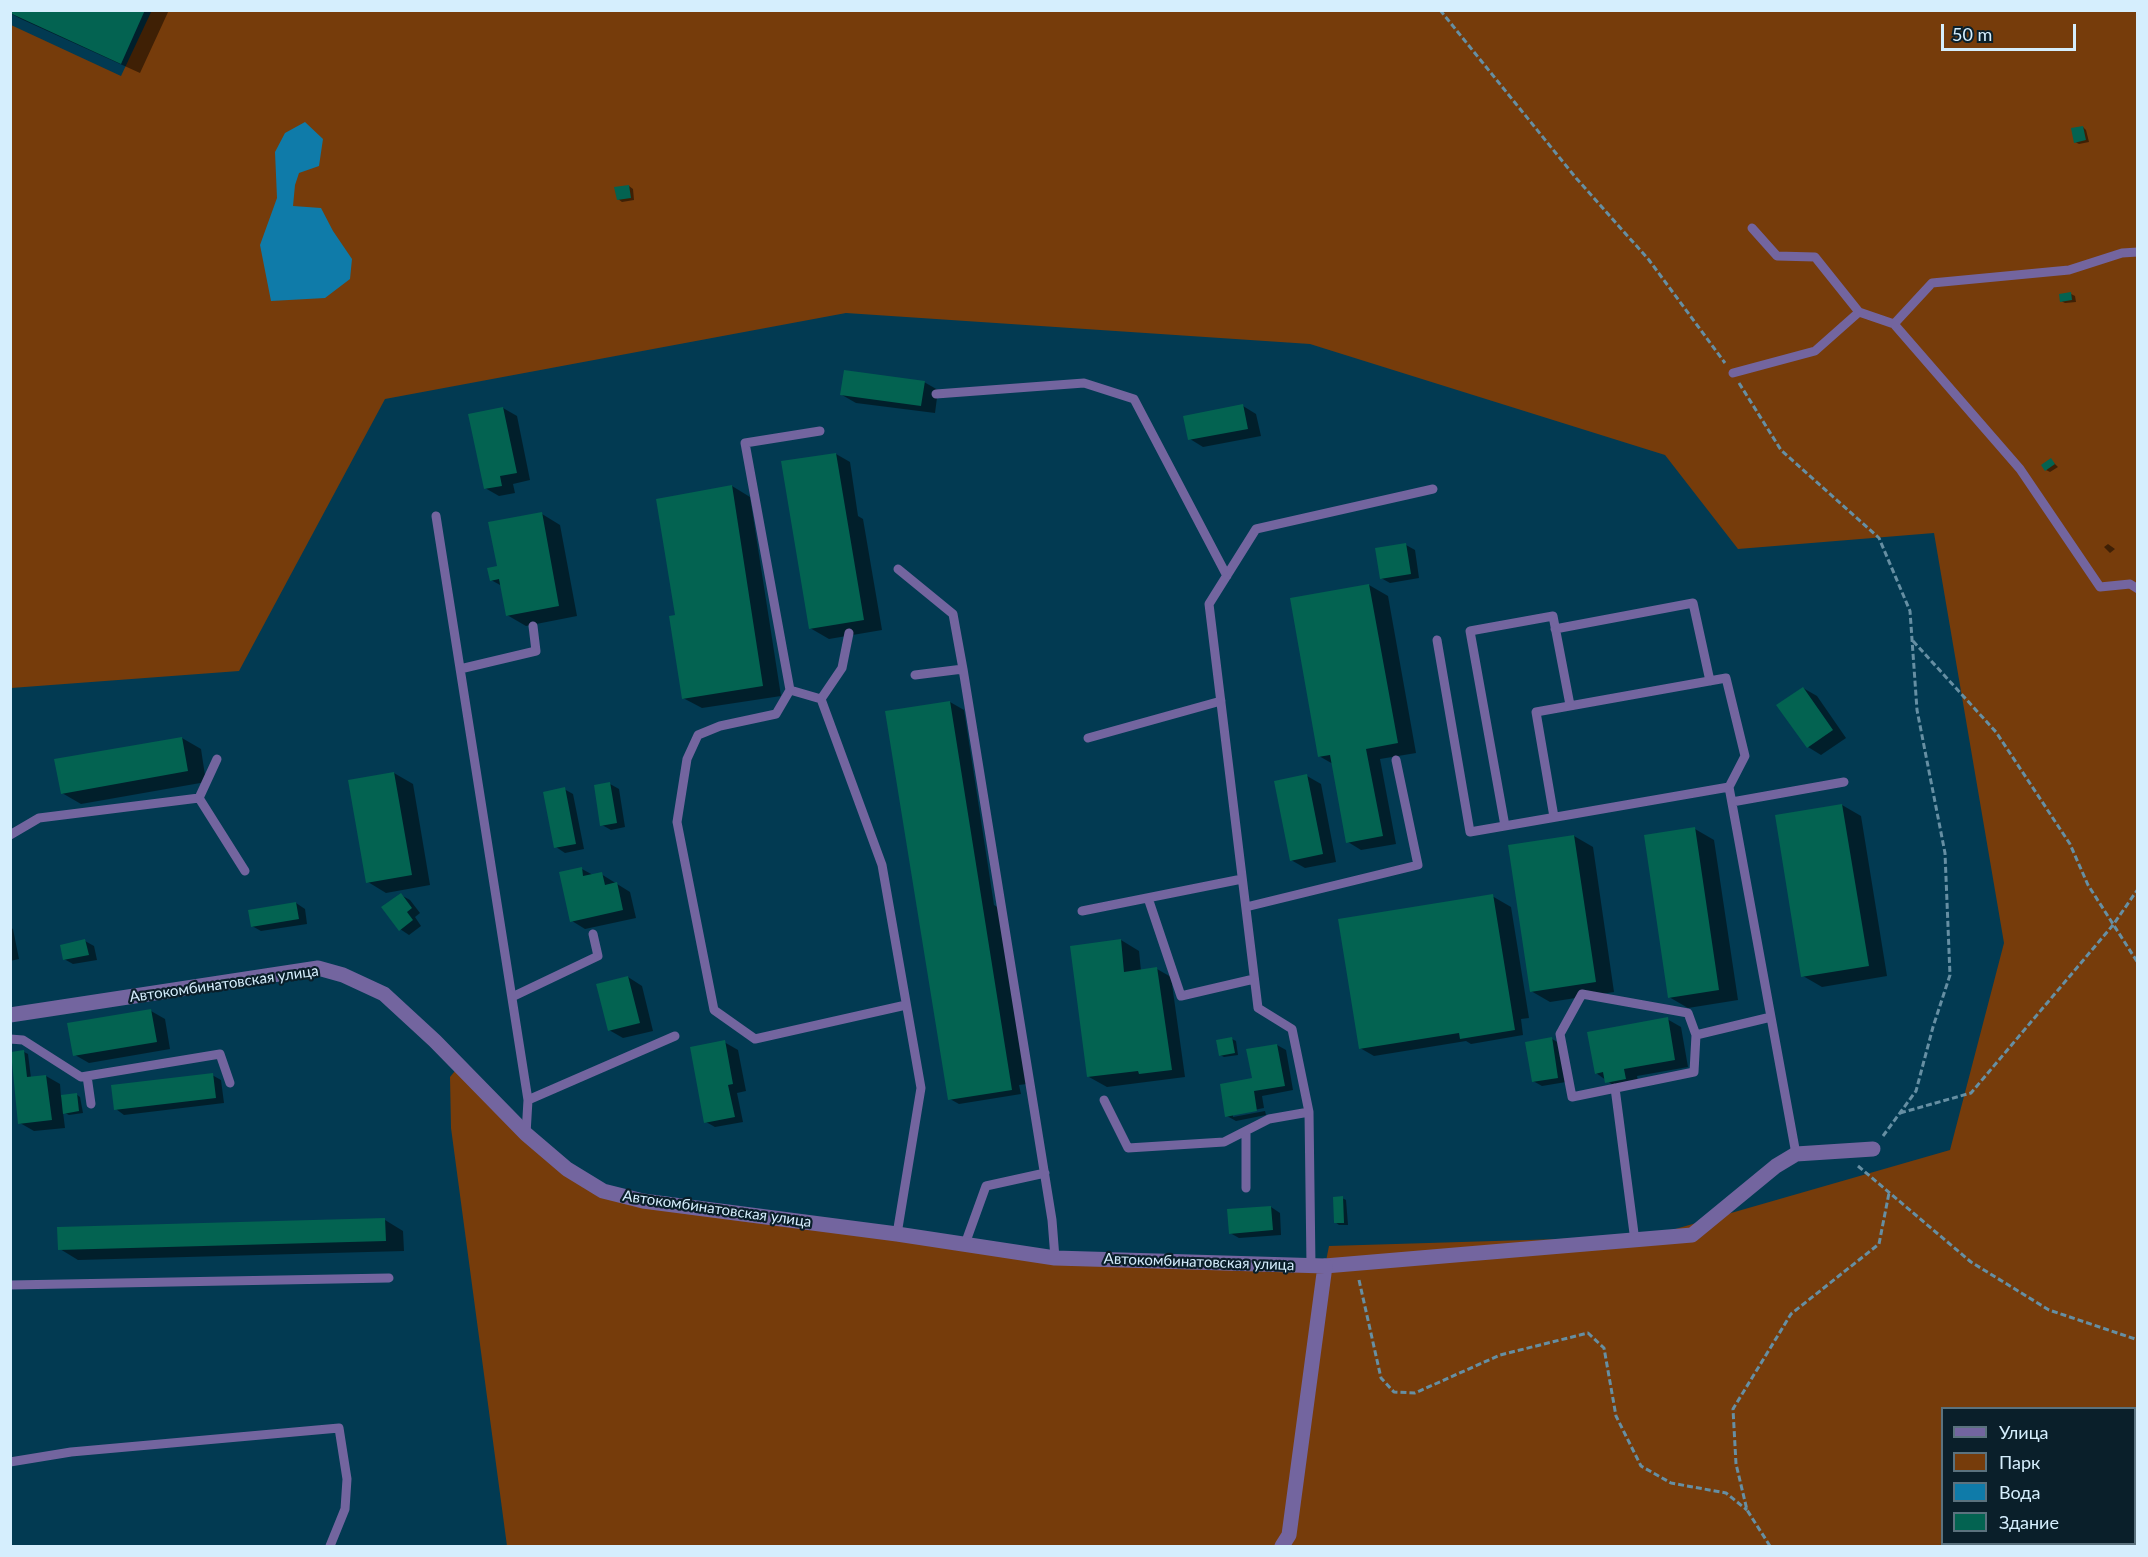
<!DOCTYPE html>
<meta charset="utf-8">
<style>
body{margin:0}
#map{position:relative;width:2148px;height:1557px;overflow:hidden;background:#023a52;font-family:Lato,sans-serif}
canvas{display:block}
.frame{position:absolute;inset:0;border:12px solid #d5eefd;pointer-events:none}
.legend{position:absolute;left:1941px;top:1407px;width:195px;height:138px;box-sizing:border-box;background:#0a1f2a;border:2px solid #5b727e;margin:0;padding:8px 10px;list-style:none;font-size:18px;color:#d5eefd}
.legend li{display:flex;align-items:center;gap:12px;height:30px}
.legend b{width:30px;border:2px solid #5b727e}
.scale{position:absolute;left:1941px;top:24px;width:135px;height:27px;box-sizing:border-box;border:3px solid #d5eefd;border-top:0;padding-left:8px;font-size:18px;line-height:21px;white-space:nowrap;color:#d5eefd;-webkit-text-stroke:4px #0a1f2a;paint-order:stroke}
</style>
<div id="map">
<canvas width="2148" height="1557"></canvas>
<div class="frame"></div>
<ul class="legend">
<li><b style="height:8px;background:#73659f"></b>Улица</li>
<li><b style="height:16px;background:#763c0b"></b>Парк</li>
<li><b style="height:16px;background:#0f7ba9"></b>Вода</li>
<li><b style="height:16px;background:#036351"></b>Здание</li>
</ul>
<div class="scale">50 m</div>
</div>
<script>
const ctx = document.querySelector('canvas').getContext('2d');
ctx.lineJoin = 'round';
function fillPath(path, color) {
  ctx.fillStyle = color;
  ctx.fill(path, 'evenodd');
}
function strokePath(path, color, width, dash) {
  ctx.strokeStyle = color;
  ctx.lineWidth = width;
  ctx.lineCap = dash ? 'butt' : 'round';
  ctx.setLineDash(dash || []);
  ctx.stroke(path);
}
function label(font, color, halo, rows, align = 'center') {
  ctx.font = font + ' Lato,sans-serif';
  ctx.lineWidth = 4.5;
  ctx.setLineDash([]);
  ctx.textBaseline = 'middle';
  ctx.strokeStyle = halo;
  ctx.fillStyle = color;
  for (const [text, x, y, turn = 0] of rows) {
    ctx.save();
    ctx.translate(x, y);
    ctx.rotate((+turn || 0) * Math.PI / 180);
    ctx.textAlign = isNaN(turn) ? turn : align;
    if (halo) ctx.strokeText(text, 0, 0);
    ctx.fillText(text, 0, 0);
    ctx.restore();
  }
}
const green = new Path2D(`
 M152,10L2137,11V1546H507L451,1128L450,1077L459,1066L526,1134L603,1191L1055,1258L1325,1266L1329,1246L1560,1239L1665,1232L1950,1150L2004,943L1934,533L1738,549L1665,455L1310,344L846,313L385,399L239,671L11,688V25L121,76ZM1942,1408H2134V1544H1942Z`);
const water = new Path2D(`
 M305,122L323,139L319,166L299,173L295,185L293,206L321,208L333,231L352,259L350,279L325,298L271,301L260,245L277,198L275,152L285,133Z`);
const shadow = new Path2D(`
 M10,10H169L140,73L21,19L10,13Z
 M2083,127L2086,130L2089,142L2079,144L2075,142Z
 M629,186L633,189L634,200L622,202L618,199Z
 M2071,294L2075,296L2076,302L2065,303L2061,301Z
 M924,382L938,390L935,413L856,403L842,395Z
 M1243,406L1256,414L1261,436L1203,447L1190,439Z
 M503,408L517,416L530,480L513,484L515,493L499,496L485,488Z
 M836,454L850,462L858,516L863,519L882,630L829,639L810,628Z
 M2051,460L2058,467L2050,472L2046,470Z
 M732,486L750,497L781,696L702,708L683,698L677,616Z
 M542,514L560,525L577,616L526,626L507,615L502,586L491,580L498,568Z
 M2108,544L2115,549L2110,553L2104,547Z
 M1406,545L1415,550L1419,578L1390,583L1381,578Z
 M1369,585L1388,596L1416,753L1380,759L1396,844L1361,850L1348,842L1333,764L1319,756Z
 M1803,688L1817,696L1846,738L1821,755L1808,747Z
 M950,702L964,710L994,905L999,908L1027,1084L1019,1085L1021,1094L959,1104L950,1099Z
 M182,738L201,749L206,782L81,804L62,793Z
 M394,773L413,784L430,885L386,893L368,882Z
 M1307,776L1321,784L1336,862L1305,868L1291,860Z
 M610,784L619,789L625,827L611,830L602,825Z
 M564,789L573,794L584,849L565,853L556,847Z
 M1842,805L1861,816L1887,976L1822,987L1803,976Z
 M1695,829L1714,840L1738,1000L1688,1008L1669,997Z
 M1574,836L1593,847L1614,992L1550,1002L1531,991Z
 M582,869L593,875L601,874L630,892L636,918L585,929L572,921Z
 M401,895L410,900L420,913L415,917L421,926L409,935L400,929Z
 M1492,896L1511,907L1529,1018L1521,1019L1523,1035L1471,1044L1466,1041L1374,1056L1360,1048Z
 M296,903L305,909L307,924L261,931L252,926Z
 M10,927L13,929L19,959L10,961Z
 M1121,940L1139,951L1141,971L1157,969L1171,977L1185,1077L1107,1087L1089,1077Z
 M85,941L94,946L97,960L73,964L64,959Z
 M628,977L642,986L653,1031L623,1038L609,1030Z
 M151,1011L165,1019L170,1049L89,1063L75,1055Z
 M1667,1019L1681,1027L1688,1067L1637,1076L1639,1087L1620,1090L1596,1073Z
 M1232,1039L1236,1041L1238,1055L1224,1057L1220,1055Z
 M1552,1039L1561,1044L1566,1082L1542,1086L1533,1081Z
 M724,1042L738,1050L746,1091L737,1093L743,1122L715,1127L706,1122Z
 M1277,1045L1286,1050L1293,1090L1262,1096L1264,1108L1233,1114V1117L1265,1111L1266,1115L1236,1121L1227,1116Z
 M24,1052L28,1054L31,1078L46,1076L60,1084L61,1097L76,1094L80,1097L83,1113L69,1115L63,1112L65,1128L34,1131L20,1123Z
 M212,1075L221,1080L224,1103L124,1115L116,1109Z
 M1342,1198L1346,1200L1348,1225H1339L1335,1222Z
 M1271,1207L1280,1213L1281,1235L1239,1238L1230,1233Z
 M385,1220L403,1231L404,1251L78,1260L60,1249Z`);
const building = new Path2D(`
 M10,10H145L121,64L10,13Z
 M2083,126L2086,140L2074,143L2071,128Z
 M629,185L631,198L617,200L614,187Z
 M2071,292L2072,300L2060,302L2059,294Z
 M844,370L925,381L921,406L840,395Z
 M1243,404L1248,429L1188,440L1183,416Z
 M503,407L517,473L500,476L502,486L484,489L468,414Z
 M836,453L864,620L809,629L781,461Z
 M2051,458L2055,464L2045,471L2041,465Z
 M732,485L763,686L682,699L669,616L675,615L656,499Z
 M542,512L559,606L506,616L499,579L490,581L487,568L497,566L488,522Z
 M1406,543L1411,574L1380,579L1375,548Z
 M1369,584L1398,743L1366,749L1383,836L1346,843L1330,755L1318,757L1290,598Z
 M1803,687L1833,730L1807,748L1776,705Z
 M950,701L1012,1090L948,1100L885,711Z
 M182,737L188,771L61,794L54,759Z
 M394,772L412,875L366,883L348,780Z
 M1307,774L1323,854L1290,861L1274,781Z
 M610,782L617,823L600,826L594,785Z
 M565,787L576,844L554,848L543,792Z
 M1842,804L1869,966L1801,977L1775,815Z
 M1695,827L1719,990L1668,998L1644,835Z
 M1574,835L1596,982L1530,992L1508,845Z
 M582,867L583,876L602,872L605,885L617,882L623,910L570,922L559,872Z
 M401,893L412,908L407,912L413,920L399,931L381,907Z
 M1493,894L1515,1030L1460,1039L1459,1033L1359,1049L1338,919Z
 M296,902L299,919L251,927L248,910Z
 M85,939L89,955L63,960L60,945Z
 M1121,939L1124,972L1157,967L1172,1070L1139,1074L1138,1071L1087,1077L1070,946Z
 M628,976L640,1023L608,1031L596,984Z
 M151,1009L157,1042L73,1056L67,1023Z
 M1668,1017L1675,1060L1624,1069L1626,1079L1605,1083L1603,1072L1595,1074L1587,1032Z
 M1232,1037L1235,1053L1219,1056L1216,1040Z
 M1552,1037L1558,1078L1532,1082L1525,1042Z
 M725,1040L733,1084L728,1085L735,1117L704,1123L690,1047Z
 M1277,1044L1285,1086L1254,1091L1257,1111L1225,1117L1220,1084L1252,1078L1246,1049Z
 M24,1050L27,1077L46,1075L52,1120L18,1124L11,1052Z
 M213,1073L216,1098L114,1110L111,1085Z
 M77,1093L79,1111L63,1114L61,1095Z
 M1343,1196L1344,1223H1334L1333,1197Z
 M1271,1206L1273,1230L1229,1234L1227,1209Z
 M385,1218L386,1241L58,1250L57,1227Z`);
const path = new Path2D(`
 M1440,10L1576,178L1649,260L1725,363
 M1739,383L1781,450L1879,538L1910,611L1917,710L1945,853L1950,975L1933,1027L1916,1091L1883,1136
 M1913,641L1996,732L2070,844L2088,885L2138,963
 M1900,1113L1971,1093L2113,925L2138,889
 M1858,1166L1971,1262L2049,1310L2138,1340
 M1359,1280L1381,1378L1394,1392L1415,1393L1500,1355L1588,1333L1604,1348L1616,1416L1641,1466L1671,1483L1726,1493L1747,1510
 M1770,1546L1747,1510L1736,1464L1733,1409L1791,1314L1879,1244L1889,1193`);
const service = new Path2D(`
 M1752,228L1777,256L1815,257L1859,312L1894,324L2020,469L2100,587L2130,584L2138,589
 M1894,324L1932,283L2069,270L2122,253L2138,252
 M1733,373L1815,351L1859,312
 M936,394L1084,383L1134,399L1227,576
 M820,431L745,443L790,690L821,699L882,865L921,1088L897,1234
 M436,516L528,1100L526,1134
 M898,569L953,614L963,669L915,675
 M1555,629L1693,603L1710,681
 M1437,640L1470,832L1729,787L1796,1154
 M460,669L536,651L533,626
 M963,669L1052,1220L1055,1258
 M790,690L776,714L720,726L698,735L687,759L677,822L714,1010L755,1039L906,1005
 M821,699L842,668L849,633
 M1088,738L1221,701
 M199,798L217,759
 M1732,802L1844,782
 M1554,817L1536,712L1726,678L1745,756L1729,787
 M1505,826L1470,631L1553,616L1570,705
 M10,835L39,818L199,798L245,871
 M1148,898L1181,996L1254,979
 M1246,907L1418,865L1396,760
 M1082,911L1242,879
 M1582,994L1688,1013L1696,1035L1694,1072L1572,1097L1560,1034Z
 M512,997L598,956L593,934
 M1696,1035L1771,1017
 M10,1039L23,1040L81,1077L220,1054L230,1083
 M87,1076L91,1104
 M1615,1088L1635,1241
 M528,1100L675,1036
 M1104,1100L1128,1148L1224,1142L1269,1119L1309,1112
 M1246,1131V1188
 M965,1244L986,1186L1045,1173
 M1311,1266L1309,1112L1292,1029L1258,1008L1209,604L1256,529L1433,489
 M10,1285L389,1278
 M10,1462L71,1452L339,1428L347,1479L345,1509L330,1546`);
const minor = new Path2D(`
 M1325,1266L1692,1235L1776,1166L1796,1154L1873,1149`);
const tertiary = new Path2D(`
 M10,1015L318,968L343,975L384,994L435,1041L526,1134L567,1169L603,1191L643,1201L897,1234L1055,1258L1325,1266L1289,1535L1282,1546`);
const streetNames = [
 ["Автокомбинатовская улица",224,984,-8],
 ["Автокомбинатовская улица",717,1209,8],
 ["Автокомбинатовская улица",1199,1262,2]
];
fillPath(green, '#763c0b');
fillPath(water, '#0f7ba9');
fillPath(shadow, '#0007');
fillPath(building, '#036351');
strokePath(path, '#668fa3', 3, [6, 3]);
strokePath(service, '#73659f', 9);
strokePath(minor, '#73659f', 15);
strokePath(tertiary, '#73659f', 15);
label('15px', '#d5eefd', '#0a1f2a', streetNames);
</script>
